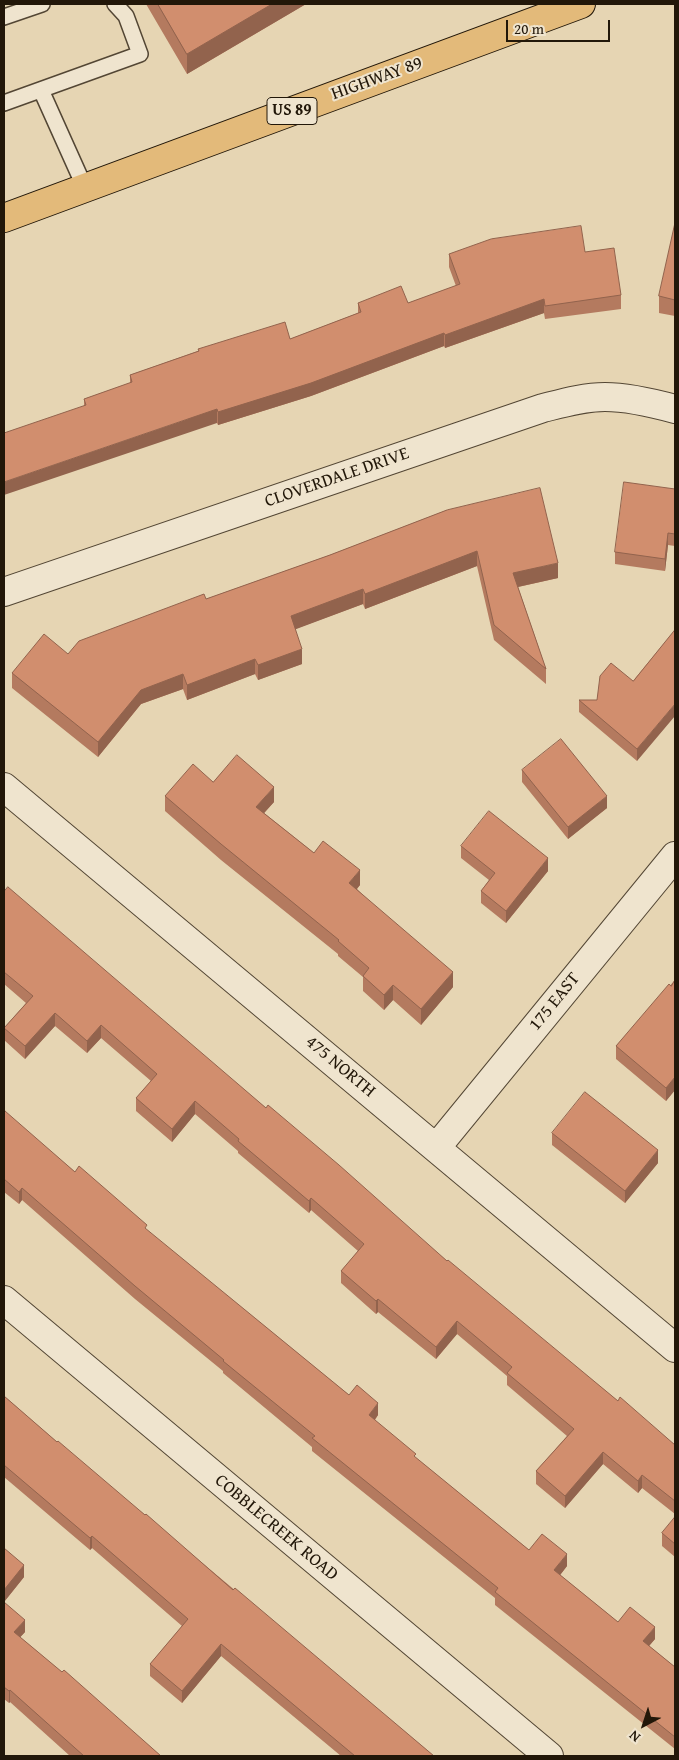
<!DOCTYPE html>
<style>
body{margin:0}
#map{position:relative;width:679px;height:1760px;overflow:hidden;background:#e6d5b3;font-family:"Gentium Book Plus",serif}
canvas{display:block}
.frame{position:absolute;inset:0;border:5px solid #221709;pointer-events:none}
.north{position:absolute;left:619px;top:1700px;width:50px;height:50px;-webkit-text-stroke:4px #efe4ce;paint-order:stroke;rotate:220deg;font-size:14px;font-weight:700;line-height:20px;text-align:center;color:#221709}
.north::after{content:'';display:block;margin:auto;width:18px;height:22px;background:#221709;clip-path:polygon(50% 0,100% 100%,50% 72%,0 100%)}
.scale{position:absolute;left:506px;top:20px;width:104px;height:22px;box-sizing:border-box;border:2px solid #221709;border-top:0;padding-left:6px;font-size:15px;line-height:18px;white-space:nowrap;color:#221709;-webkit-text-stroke:4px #efe4ce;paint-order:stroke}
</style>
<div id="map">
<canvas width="679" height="1760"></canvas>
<div class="frame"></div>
<div class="north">N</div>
<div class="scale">20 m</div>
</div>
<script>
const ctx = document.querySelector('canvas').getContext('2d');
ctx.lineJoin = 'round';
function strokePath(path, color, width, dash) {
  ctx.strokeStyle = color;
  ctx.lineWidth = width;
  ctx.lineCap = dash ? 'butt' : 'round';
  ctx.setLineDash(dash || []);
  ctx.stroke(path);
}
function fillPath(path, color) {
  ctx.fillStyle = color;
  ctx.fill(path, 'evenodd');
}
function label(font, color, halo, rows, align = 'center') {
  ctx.font = font + ' "Gentium Book Plus",serif';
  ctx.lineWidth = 4;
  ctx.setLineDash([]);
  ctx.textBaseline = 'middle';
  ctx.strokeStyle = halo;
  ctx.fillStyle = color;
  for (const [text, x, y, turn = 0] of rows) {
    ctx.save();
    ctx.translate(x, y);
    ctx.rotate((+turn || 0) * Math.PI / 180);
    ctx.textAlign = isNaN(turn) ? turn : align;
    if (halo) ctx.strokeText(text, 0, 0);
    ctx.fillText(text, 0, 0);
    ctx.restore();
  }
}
const lane = new Path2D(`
 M4,17L42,4
 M41,90L85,188
 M4,103L140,54L126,16L115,4`);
const street = new Path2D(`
 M4,592L543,408C563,403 584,397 605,397C628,397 653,403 675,409
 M4,787L675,1348
 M436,1148L675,856
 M4,1300L549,1756`);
const primary = new Path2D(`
 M4,218L581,4`);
const wall = new Path2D(`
 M146,4H306L187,74Z
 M675,223V316L659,313V296Z
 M585,252L621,295V309L545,319L544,313L445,348L444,346L311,396L218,425L217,423L84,406V399L130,383V375L198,351V349L290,339L358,313V303H408L456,286L449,267V254Z
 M675,489V546L668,545L665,571L615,564V552Z
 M447,510L558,578L518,587L546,669V684L494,640L477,566L365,609L363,604L295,629L302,664L258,680L255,674L187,700L183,689L141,704L98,757L12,688V673L68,654L206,599L330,555Z
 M675,630L637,761L579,712V700H597L633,681Z
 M522,770L607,808L568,839L522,782Z
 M213,782L274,802L264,813L314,853L360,885L357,889L453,987L421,1025L393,1000L384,1010L363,991V977L338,956V954L221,860L165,811V796Z
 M461,846L548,871L506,923L481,903V891L489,880L461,858Z
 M4,892L266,1108L447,1261L618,1401L675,1445V1514L642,1488L638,1493L603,1464L565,1508L536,1484V1471L567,1436L507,1385V1376L457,1334L436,1359L378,1312L376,1314L341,1283V1271L358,1251L311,1210L309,1213L238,1153V1151L195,1114L172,1142L136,1111V1098L151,1081L101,1038L87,1053L55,1026L25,1059L4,1040V1028L26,1003L4,984Z
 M675,980V1090L666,1101L616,1059V1046Z
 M4,1112L75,1172L349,1395L378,1415L375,1420L416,1458L529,1550L567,1566L560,1575L618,1622L655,1639L649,1646L675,1667V1749L495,1605V1598L312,1451V1447L223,1373V1371L135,1299L22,1200L19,1204L4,1192Z
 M552,1133L658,1163L625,1203L552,1145Z
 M4,1396L57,1442L434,1756H341L221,1656L182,1703L150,1676V1664L182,1626L92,1548L90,1550L4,1477Z
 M675,1517V1557L662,1546V1533Z
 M4,1548L24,1577L4,1602L25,1632L20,1637L161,1756H70L10,1702L9,1703L4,1699Z`);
const shadedWall = new Path2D(`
 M272,4H306L187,74V54Z
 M544,299V313L445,348V335Z
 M444,333V346L311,396L218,425V412Z
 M217,409V423L4,495V482Z
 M668,533V545L665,571V559Z
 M477,551V566L365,609V594Z
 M558,563V578L513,588V573Z
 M363,589V604L291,631V616Z
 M302,649V664L258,680V665Z
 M255,659V674L187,700V685Z
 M183,674V689L141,704L98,757V742L141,690Z
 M675,704V716L637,761V749Z
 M274,787V802L256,822V807Z
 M607,796V808L568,839V827Z
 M548,858V871L506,923V911Z
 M360,870V885L349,898V883Z
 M453,972V987L421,1025V1009Z
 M393,985V1000L384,1010V995Z
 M55,1013V1026L25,1059V1046Z
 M101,1025V1038L87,1053V1041Z
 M675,1077V1090L666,1101V1088Z
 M195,1101V1114L172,1142V1129Z
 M658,1150V1163L625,1203V1191Z
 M22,1188V1200L19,1204V1192Z
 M311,1198V1210L309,1213V1201Z
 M378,1299V1312L376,1314V1301Z
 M457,1321V1334L436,1359V1347Z
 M378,1403V1415L369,1427V1415Z
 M603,1452V1464L565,1508V1496Z
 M642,1475V1488L638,1493V1481Z
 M92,1536V1548L90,1550V1538Z
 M567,1554V1566L554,1583V1570Z
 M24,1565V1577L4,1602V1590Z
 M25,1620V1632L14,1644V1632Z
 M655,1627V1639L643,1653V1641Z
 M221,1644V1656L182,1703V1691Z
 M10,1690V1702L9,1703V1691Z`);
const building = new Path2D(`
 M158,4H272L187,54Z
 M675,223V300L659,296Z
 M581,226L585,252L614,248L621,295L545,306L544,299L445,335L444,333L311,383L218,412L217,409L4,482V433L86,405L84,399L132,382L130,375L199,351L198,349L285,322L290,339L361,312L358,303L401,286L408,303L460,284L449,254L491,239Z
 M624,482L675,489V534L668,533L665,559L615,552Z
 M540,488L558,563L513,573L546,669L494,625L477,551L365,594L363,589L291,616L302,649L258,665L255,659L187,685L183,674L141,690L98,742L12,673L44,634L68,654L79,641L204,594L206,599L330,555L447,510Z
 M675,630V704L637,749L579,700H597L600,676L611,663L633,681Z
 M561,739L607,796L568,827L522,770Z
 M237,755L274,787L256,807L314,853L323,841L360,870L349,883L453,972L421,1009L393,985L384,995L363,976L369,968L338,941L339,940L221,844L165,796L193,764L213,782Z
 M489,811L548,858L506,911L481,891L495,873L461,846Z
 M8,887L266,1108L268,1105L339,1165L447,1261L448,1260L618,1401L620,1397L675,1445V1501L642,1475L638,1481L603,1452L565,1496L536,1471L574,1429L507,1373L512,1367L457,1321L436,1347L378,1299L376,1301L341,1271L364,1244L311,1198L309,1201L238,1141L239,1139L195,1101L172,1129L136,1098L157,1074L101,1025L87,1041L55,1013L25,1046L4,1028L33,996L4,972V892Z
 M675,980V1077L666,1088L616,1046L669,984L671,986Z
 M585,1092L658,1150L625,1191L552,1133Z
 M5,1111L75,1172L79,1166L147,1225L145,1228L349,1395L357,1385L378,1403L369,1415L416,1454L414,1456L529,1550L542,1534L567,1554L554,1570L618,1622L630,1607L655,1627L643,1641L675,1667V1737L495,1592L498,1588L312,1438L315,1436L223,1361L224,1360L135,1286L22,1188L19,1192L4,1179V1112Z
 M4,1396L57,1442L58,1441L145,1515L146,1514L233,1590L235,1588L434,1756H355L221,1644L182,1691L150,1664L188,1619L92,1536L90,1538L4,1465Z
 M675,1517V1544L662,1533Z
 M4,1548L24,1565L4,1590Z
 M4,1602L25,1620L14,1632L62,1672L64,1670L161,1756H84L10,1690L9,1691L4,1687Z`);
const shields = [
 [292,111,50]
];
const shieldNames = [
 ["US 89",292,111]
];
const streetNames = [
 ["HIGHWAY 89",377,79,-20],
 ["CLOVERDALE DRIVE",337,478,-19],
 ["175 EAST",555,1002,-51],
 ["475 NORTH",340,1067,40],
 ["COBBLECREEK ROAD",276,1528,40]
];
strokePath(lane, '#534634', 18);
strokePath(street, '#534634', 30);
strokePath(primary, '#221709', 30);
strokePath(lane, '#efe4ce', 15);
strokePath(street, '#efe4ce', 28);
strokePath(primary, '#e3ba7a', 28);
fillPath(wall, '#b47a5f');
fillPath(shadedWall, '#92634d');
fillPath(building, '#d18e6e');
strokePath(building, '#92634d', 1);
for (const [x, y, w] of shields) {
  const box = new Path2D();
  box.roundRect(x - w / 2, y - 13.5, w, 27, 4);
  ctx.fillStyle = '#efe4ce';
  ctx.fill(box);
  strokePath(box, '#221709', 1);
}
label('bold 16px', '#221709', null, shieldNames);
label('18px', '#221709', '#efe4ce', streetNames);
</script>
